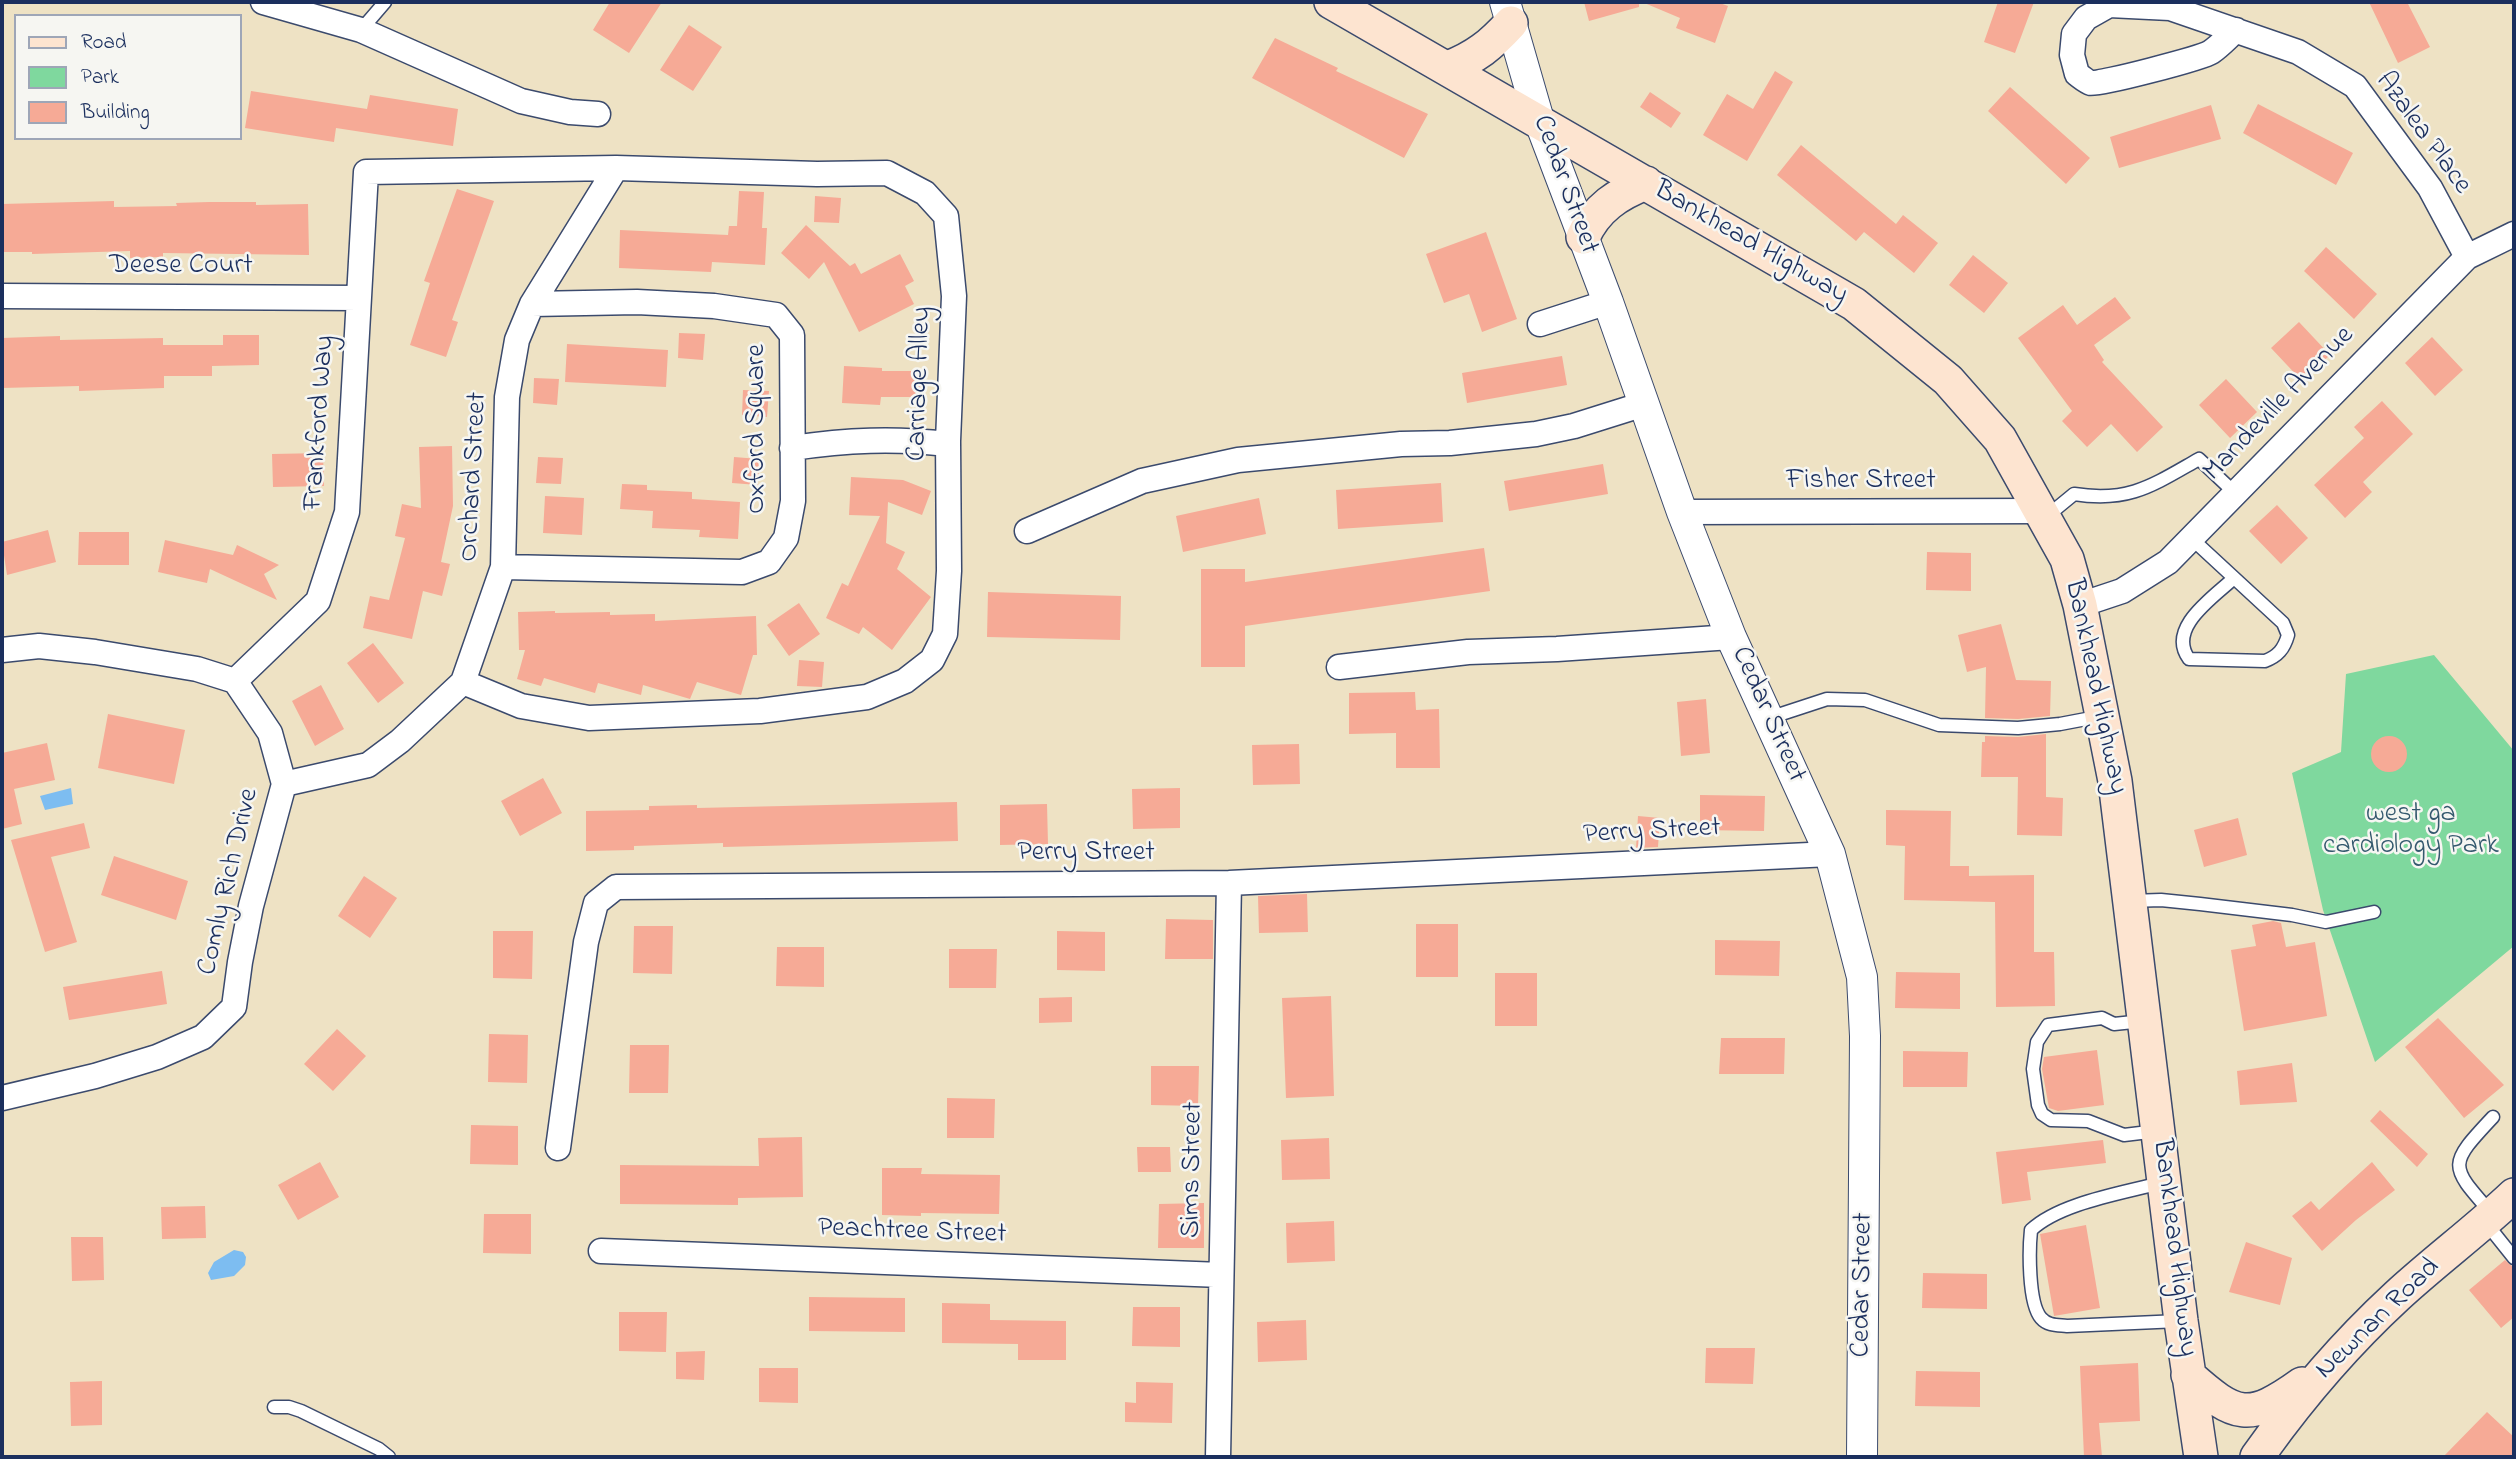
<!DOCTYPE html>
<style>
body{margin:0}
#map{position:relative;width:2516px;height:1459px;overflow:hidden;background:#eee2c4;font-family:"Indie Flower",sans-serif}
canvas{display:block}
.frame{position:absolute;inset:0;border:4px solid #1b2f5e;pointer-events:none}
.legend{position:absolute;left:14px;top:14px;width:228px;height:126px;box-sizing:border-box;background:#f6f6f2;border:2px solid #9ea6b7;margin:0;padding:9px 12px;list-style:none;font-size:21px;color:#1b2f5e}
.legend li{display:flex;align-items:center;gap:14px;height:35px}
.legend b{width:35px;border:2px solid #9ea6b7}
</style>
<div id="map">
<canvas width="2516" height="1459"></canvas>
<div class="frame"></div>
<ul class="legend">
<li><b style="height:9px;background:#fde4d0"></b>Road</li>
<li><b style="height:19px;background:#7fd89e"></b>Park</li>
<li><b style="height:19px;background:#f6aa96"></b>Building</li>
</ul>
</div>
<script>
const ctx = document.querySelector('canvas').getContext('2d');
ctx.lineJoin = 'round';
function fillPath(path, color) {
  ctx.fillStyle = color;
  ctx.fill(path, 'evenodd');
}
function strokePath(path, color, width, dash) {
  ctx.strokeStyle = color;
  ctx.lineWidth = width;
  ctx.lineCap = dash ? 'butt' : 'round';
  ctx.setLineDash(dash || []);
  ctx.stroke(path);
}
function label(font, color, halo, rows, align = 'center') {
  ctx.font = font + ' "Indie Flower",sans-serif';
  ctx.lineWidth = 5;
  ctx.setLineDash([]);
  ctx.textBaseline = 'middle';
  ctx.strokeStyle = halo;
  ctx.fillStyle = color;
  for (const [text, x, y, turn = 0] of rows) {
    ctx.save();
    ctx.translate(x, y);
    ctx.rotate((+turn || 0) * Math.PI / 180);
    ctx.textAlign = isNaN(turn) ? turn : align;
    if (halo) ctx.strokeText(text, 0, 0);
    ctx.fillText(text, 0, 0);
    ctx.restore();
  }
}
const green = new Path2D(`
 M2434,655L2514,751V946L2375,1062L2323,910L2292,773L2341,752L2346,674Z`);
const water = new Path2D(`
 M71,788L73,804L45,810L40,796Z
 M234,1250L243,1252L246,1257L245,1265L234,1276L211,1280L208,1273L214,1262Z`);
const building = new Path2D(`
 M610,2H662L629,53L593,30Z
 M1584,2H1639V7L1589,21Z
 M1642,2H1717L1728,6L1715,43L1676,28L1680,18Z
 M1998,2H2034L2015,53L1984,42Z
 M2369,2H2407L2430,47L2398,63Z
 M689,25L722,47L693,91L660,70Z
 M1275,38L1338,68L1336,71L1428,114L1404,158L1252,78Z
 M1775,71L1793,82L1747,161L1703,135L1727,94L1753,109Z
 M2010,87L2090,158L2066,184L1988,111Z
 M251,91L367,109L370,95L458,109L453,146L336,128L334,142L245,128Z
 M1650,92L1681,113L1671,128L1640,107Z
 M2258,104L2353,153L2336,185L2243,133Z
 M2211,105L2221,139L2119,168L2110,137Z
 M1801,145L1896,224L1903,215L1938,243L1914,273L1864,232L1856,241L1777,175Z
 M457,189L494,201L452,320L458,322L446,357L410,345L430,283L424,281Z
 M739,191L764,192L762,228H767L765,265L712,262L711,272L619,268L620,230L728,235L729,226H737Z
 M815,196L841,198L839,223L814,222Z
 M114,201V207L177,206L176,203L209,202H256V205L308,204L309,255L163,253V257L130,258V251L32,254V252H2V204Z
 M806,225L850,266L855,263L861,274L900,254L914,281L905,286L914,304L859,332L824,262L809,279L781,253Z
 M1486,232L1517,319L1482,332L1469,294L1444,303L1426,254Z
 M2326,247L2377,294L2354,319L2304,271Z
 M1973,255L2008,283L1984,313L1949,285Z
 M2115,297L2131,318L2094,345L2104,360L2102,362L2163,427L2137,452L2111,424L2087,447L2062,421L2072,411L2018,338L2063,305L2077,325Z
 M2299,322L2330,355L2302,381L2271,348Z
 M679,333L705,334L703,360L678,358Z
 M223,335H259V365L212,366V376H164V388L79,391V386L2,388V338L60,336V340L163,338V345H223Z
 M2432,337L2463,370L2435,396L2405,363Z
 M567,344L668,350L666,387L565,382Z
 M1562,356L1567,385L1467,403L1462,373Z
 M844,366L882,368V371H922V397H881L880,405L842,403Z
 M534,378L559,379L557,405L533,403Z
 M2226,379L2257,412L2230,438L2199,405Z
 M743,390L769,391L767,417L742,415Z
 M2382,401L2413,434L2363,482L2372,492L2345,518L2314,485L2364,438L2354,427Z
 M452,446L453,506L441,562L450,564L442,596L423,591L412,639L363,628L370,596L389,600L405,538L395,536L402,504L421,508L419,447Z
 M323,453L324,486L273,487L272,454Z
 M538,457L563,458L561,484L536,483Z
 M734,457L759,459L758,485L732,483Z
 M1603,464L1608,494L1509,511L1504,481Z
 M851,477L903,480L931,491L922,515L888,502L886,543L905,552L897,569L931,597L892,650L863,627L859,634L826,618L842,583L848,586L880,516L849,515Z
 M1441,483L1443,522L1338,529L1336,490Z
 M622,484L647,485V490L692,492V499L740,502L738,539L699,537L700,530L652,528L653,511L620,509Z
 M545,496L584,498L582,535L543,533Z
 M1259,498L1266,534L1183,552L1176,516Z
 M2277,505L2308,538L2281,564L2249,531Z
 M48,530L56,562L7,575L2,542Z
 M79,532H129V565H78Z
 M165,540L233,555L237,545L279,565L264,574L277,600L210,569L207,583L158,572Z
 M1484,548L1490,591L1245,626V667H1201V569H1245V582Z
 M1927,552L1971,553V591L1926,590Z
 M988,592L1121,596L1120,640L987,637Z
 M799,603L820,634L789,656L767,625Z
 M555,611V613L610,612V615L655,614V621L756,616L757,655H753L741,695L697,682L690,699L643,685L641,695L598,683L595,693L544,678L541,686L517,679L525,650H519L518,612Z
 M2001,624L2016,680L2051,681L2050,716L2018,719L1985,718L1986,667L1967,672L1958,635Z
 M373,643L404,683L378,703L347,663Z
 M799,660L824,662L822,687L797,686Z
 M321,685L344,729L315,746L292,701Z
 M1415,692L1416,710L1439,709L1440,768H1396V733L1349,734V693Z
 M1706,699L1710,753L1681,756L1677,702Z
 M108,714L185,730L174,784L98,768Z
 M2046,734V797L2063,798L2062,836L2017,835L2018,777H1981L1982,742H1985V736L2018,737Z
 M2371 754a18 18 0 1 1 36 0a18 18 0 1 1-36 0Z
 M47,743L55,780L14,789L22,824L2,829V753Z
 M1299,744L1300,784L1253,785L1252,745Z
 M543,778L562,813L520,836L501,801Z
 M1180,788V828L1133,829L1132,789Z
 M1700,795L1765,796L1764,831L1700,830Z
 M957,802L958,841L723,847V843L634,846V850L586,851V811L649,810V806L697,805V808Z
 M1047,804L1048,844L1000,845V805Z
 M1886,810L1951,811L1950,866H1969V876L2034,875V952H2054L2055,1006L1996,1007L1995,902L1904,900L1905,846L1886,845Z
 M1638,816L1660,818L1658,847L1636,848Z
 M2238,818L2247,855L2204,867L2194,830Z
 M84,823L90,848L51,857L77,942L45,952L11,840Z
 M114,856L188,881L176,920L101,895Z
 M364,876L397,898L370,938L338,916Z
 M1307,894L1308,932L1259,933L1258,896Z
 M1166,919L1213,920V959H1165Z
 M2273,921L2281,923L2286,947L2315,942L2327,1016L2244,1031L2231,950L2256,946L2252,925Z
 M1416,924H1458V977H1416Z
 M634,926H673L672,974L633,973Z
 M493,931H533L532,979L493,978Z
 M1057,931L1105,932V971L1057,970Z
 M1715,940L1780,941L1779,976L1715,975Z
 M777,947H824V987L776,986Z
 M949,949H997L996,988H949Z
 M162,971L167,1004L69,1020L63,987Z
 M1896,972L1960,973V1009L1895,1008Z
 M1495,973H1537V1026H1495Z
 M1331,996L1334,1096L1286,1098L1282,998Z
 M1072,997V1022L1039,1023V998Z
 M2438,1018L2504,1085L2464,1118L2405,1047Z
 M337,1029L366,1056L333,1091L304,1064Z
 M489,1034L528,1035L527,1083L488,1082Z
 M1721,1038H1785L1784,1074H1719Z
 M630,1045H669L668,1093H629Z
 M2097,1050L2104,1105L2058,1111L2049,1108L2042,1069L2044,1057Z
 M1903,1051L1968,1052L1967,1087H1903Z
 M2292,1063L2297,1102L2240,1105L2237,1071Z
 M1151,1066H1199L1198,1106L1151,1105Z
 M947,1098L995,1099L994,1138H947Z
 M2380,1110L2428,1154L2417,1167L2370,1121Z
 M471,1125L518,1126V1165L470,1164Z
 M802,1137L803,1197L738,1198V1205L620,1204V1165L759,1166L758,1138Z
 M1329,1138L1330,1179L1282,1180L1281,1140Z
 M2103,1140L2106,1163L2027,1172L2031,1200L2002,1204L1996,1152Z
 M1137,1147H1170L1171,1172H1138Z
 M320,1162L339,1197L298,1220L278,1185Z
 M2372,1162L2395,1190L2356,1220L2322,1251L2292,1216L2311,1201L2319,1210Z
 M882,1168H922L921,1174L1000,1175L999,1214L921,1213V1216L882,1215Z
 M1204,1203V1248H1158L1159,1204Z
 M205,1206L206,1238L162,1239L161,1207Z
 M484,1214H531V1254L483,1253Z
 M1334,1221L1335,1261L1287,1263L1286,1223Z
 M2086,1225L2100,1308L2054,1316L2040,1234Z
 M71,1237H103L104,1280L72,1281Z
 M2246,1242L2292,1258L2280,1305L2229,1292Z
 M2505,1260L2514,1268V1317L2501,1328L2469,1290Z
 M1923,1273L1987,1274V1309L1922,1308Z
 M809,1297L905,1298V1332L809,1331Z
 M942,1303L990,1304V1320L1066,1321V1360H1018V1344L942,1343Z
 M1133,1307H1180V1347L1132,1346Z
 M619,1312H667L666,1352L619,1351Z
 M1306,1320L1307,1360L1258,1362L1257,1322Z
 M1706,1348H1755L1753,1384L1705,1383Z
 M705,1351L704,1380L676,1379V1352Z
 M2138,1363L2140,1421L2099,1423L2102,1457H2084L2080,1366Z
 M759,1368H798V1403L759,1402Z
 M1916,1371L1980,1372V1407L1915,1406Z
 M102,1381V1425L71,1426L70,1382Z
 M1136,1382L1173,1383L1172,1423L1125,1422V1402L1136,1403Z
 M2487,1412L2514,1437V1457H2443Z`);
const service = new Path2D(`
 M361,30L385,2
 M2046,517L2074,494C2129,503 2153,485 2199,459L2235,493
 M2191,538L2283,623L2288,635C2284,649 2278,656 2265,661L2189,659C2166,628 2214,597 2234,578
 M1769,718L1827,699L1865,700L1939,725L2018,728L2060,724L2102,716
 M2130,901L2161,900L2200,904L2292,915L2326,922L2374,912
 M2143,1021L2114,1024L2102,1018L2048,1025L2037,1042L2033,1069L2038,1105L2042,1114L2051,1120L2088,1121L2124,1135L2157,1131
 M2164,1182C2125,1193 2061,1202 2031,1230C2029,1249 2028,1303 2041,1318C2048,1326 2057,1325 2067,1326L2179,1321
 M2493,1215C2449,1165 2447,1166 2493,1117
 M2486,1223L2514,1258
 M274,1407H289L301,1411L379,1449L389,1457`);
const minor = new Path2D(`
 M263,2L361,30L521,101L570,112L598,114
 M2236,30C2228,37 2220,46 2211,52C2202,58 2098,85 2091,83C2087,82 2081,77 2077,74L2072,55L2074,34L2086,18L2109,5L2170,8L2298,52L2355,86L2430,188L2467,257
 M2,296L359,298
 M1540,324L1608,302
 M792,448C848,440 892,438 948,444
 M1682,512L2040,511
 M1027,531L1142,481L1238,460L1401,444L1450,443L1536,434L1574,426L1644,404
 M503,567L742,572L769,562L786,538L793,501L792,335L776,315L714,306L637,302L532,304
 M2080,605L2122,591L2168,562L2467,257L2514,234
 M2,650L39,646L95,652L197,669L235,681L270,733L284,784L251,906L240,962L234,1007L203,1037L157,1057L95,1076L2,1098
 M1339,667L1468,652L1557,649L1731,637
 M235,681L318,601L347,512L366,172L616,168L817,174L887,173L925,193L946,216L954,296L948,441L949,571L945,634L932,660L905,681L867,697L760,711L589,718L521,706L463,682
 M284,784L368,765L400,741L463,682L503,567L507,397L517,340L532,304L616,168
 M558,1148L586,942L596,903L616,887L1229,883L1830,854
 M601,1251L1221,1275
 M1218,1457L1229,883`);
const tertiary = new Path2D(`
 M1505,2L1539,120L1608,302L1682,512L1731,637L1830,854L1862,977L1865,1036L1862,1457`);
const secondary = new Path2D(`
 M1331,2L1854,304L1948,380L2000,439L2067,559L2080,605L2115,781L2181,1321L2201,1457
 M1448,68C1476,57 1491,45 1511,23
 M1583,237C1596,208 1618,194 1646,183
 M2188,1375C2236,1418 2249,1422 2302,1384
 M2257,1457C2298,1399 2345,1344 2397,1296C2435,1261 2477,1230 2514,1195`);
const streetNames = [
 ["Azalea Place",2422,134,54],
 ["Cedar Street",1564,185,70],
 ["Bankhead Highway",1750,244,30],
 ["Deese Court",181,267],
 ["Carriage Alley",921,384,-88],
 ["Mandeville Avenue",2280,405,-46],
 ["Frankford Way",321,423,-86],
 ["Oxford Square",758,429,-90],
 ["Orchard Street",475,477,-87],
 ["Fisher Street",1861,482],
 ["Bankhead Highway",2094,687,78],
 ["Cedar Street",1767,715,66],
 ["Perry Street",1652,833,-3],
 ["Perry Street",1086,854],
 ["Comly Rich Drive",230,882,-77],
 ["Sims Street",1194,1170,-89],
 ["Peachtree Street",912,1233,2],
 ["Bankhead Highway",2173,1248,83],
 ["Cedar Street",1864,1285,-89],
 ["Newnan Road",2379,1320,-44]
];
const parkNames = [
 ["west ga",2411,815],
 ["cardiology Park",2411,847]
];
fillPath(green, '#7fd89e');
fillPath(water, '#7dbdf1');
fillPath(building, '#f6aa96');
strokePath(service, '#3b4a6d', 15);
strokePath(minor, '#3b4a6d', 27);
strokePath(tertiary, '#3b4a6d', 32);
strokePath(secondary, '#3b4a6d', 36);
strokePath(service, '#fff', 12);
strokePath(minor, '#fff', 24);
strokePath(tertiary, '#fff', 30);
strokePath(secondary, '#fde4d0', 33);
label('28px', '#1b2f5e', '#f6f6f2', streetNames);
label('28px', '#34596e', '#f6f6f2', parkNames);
</script>
